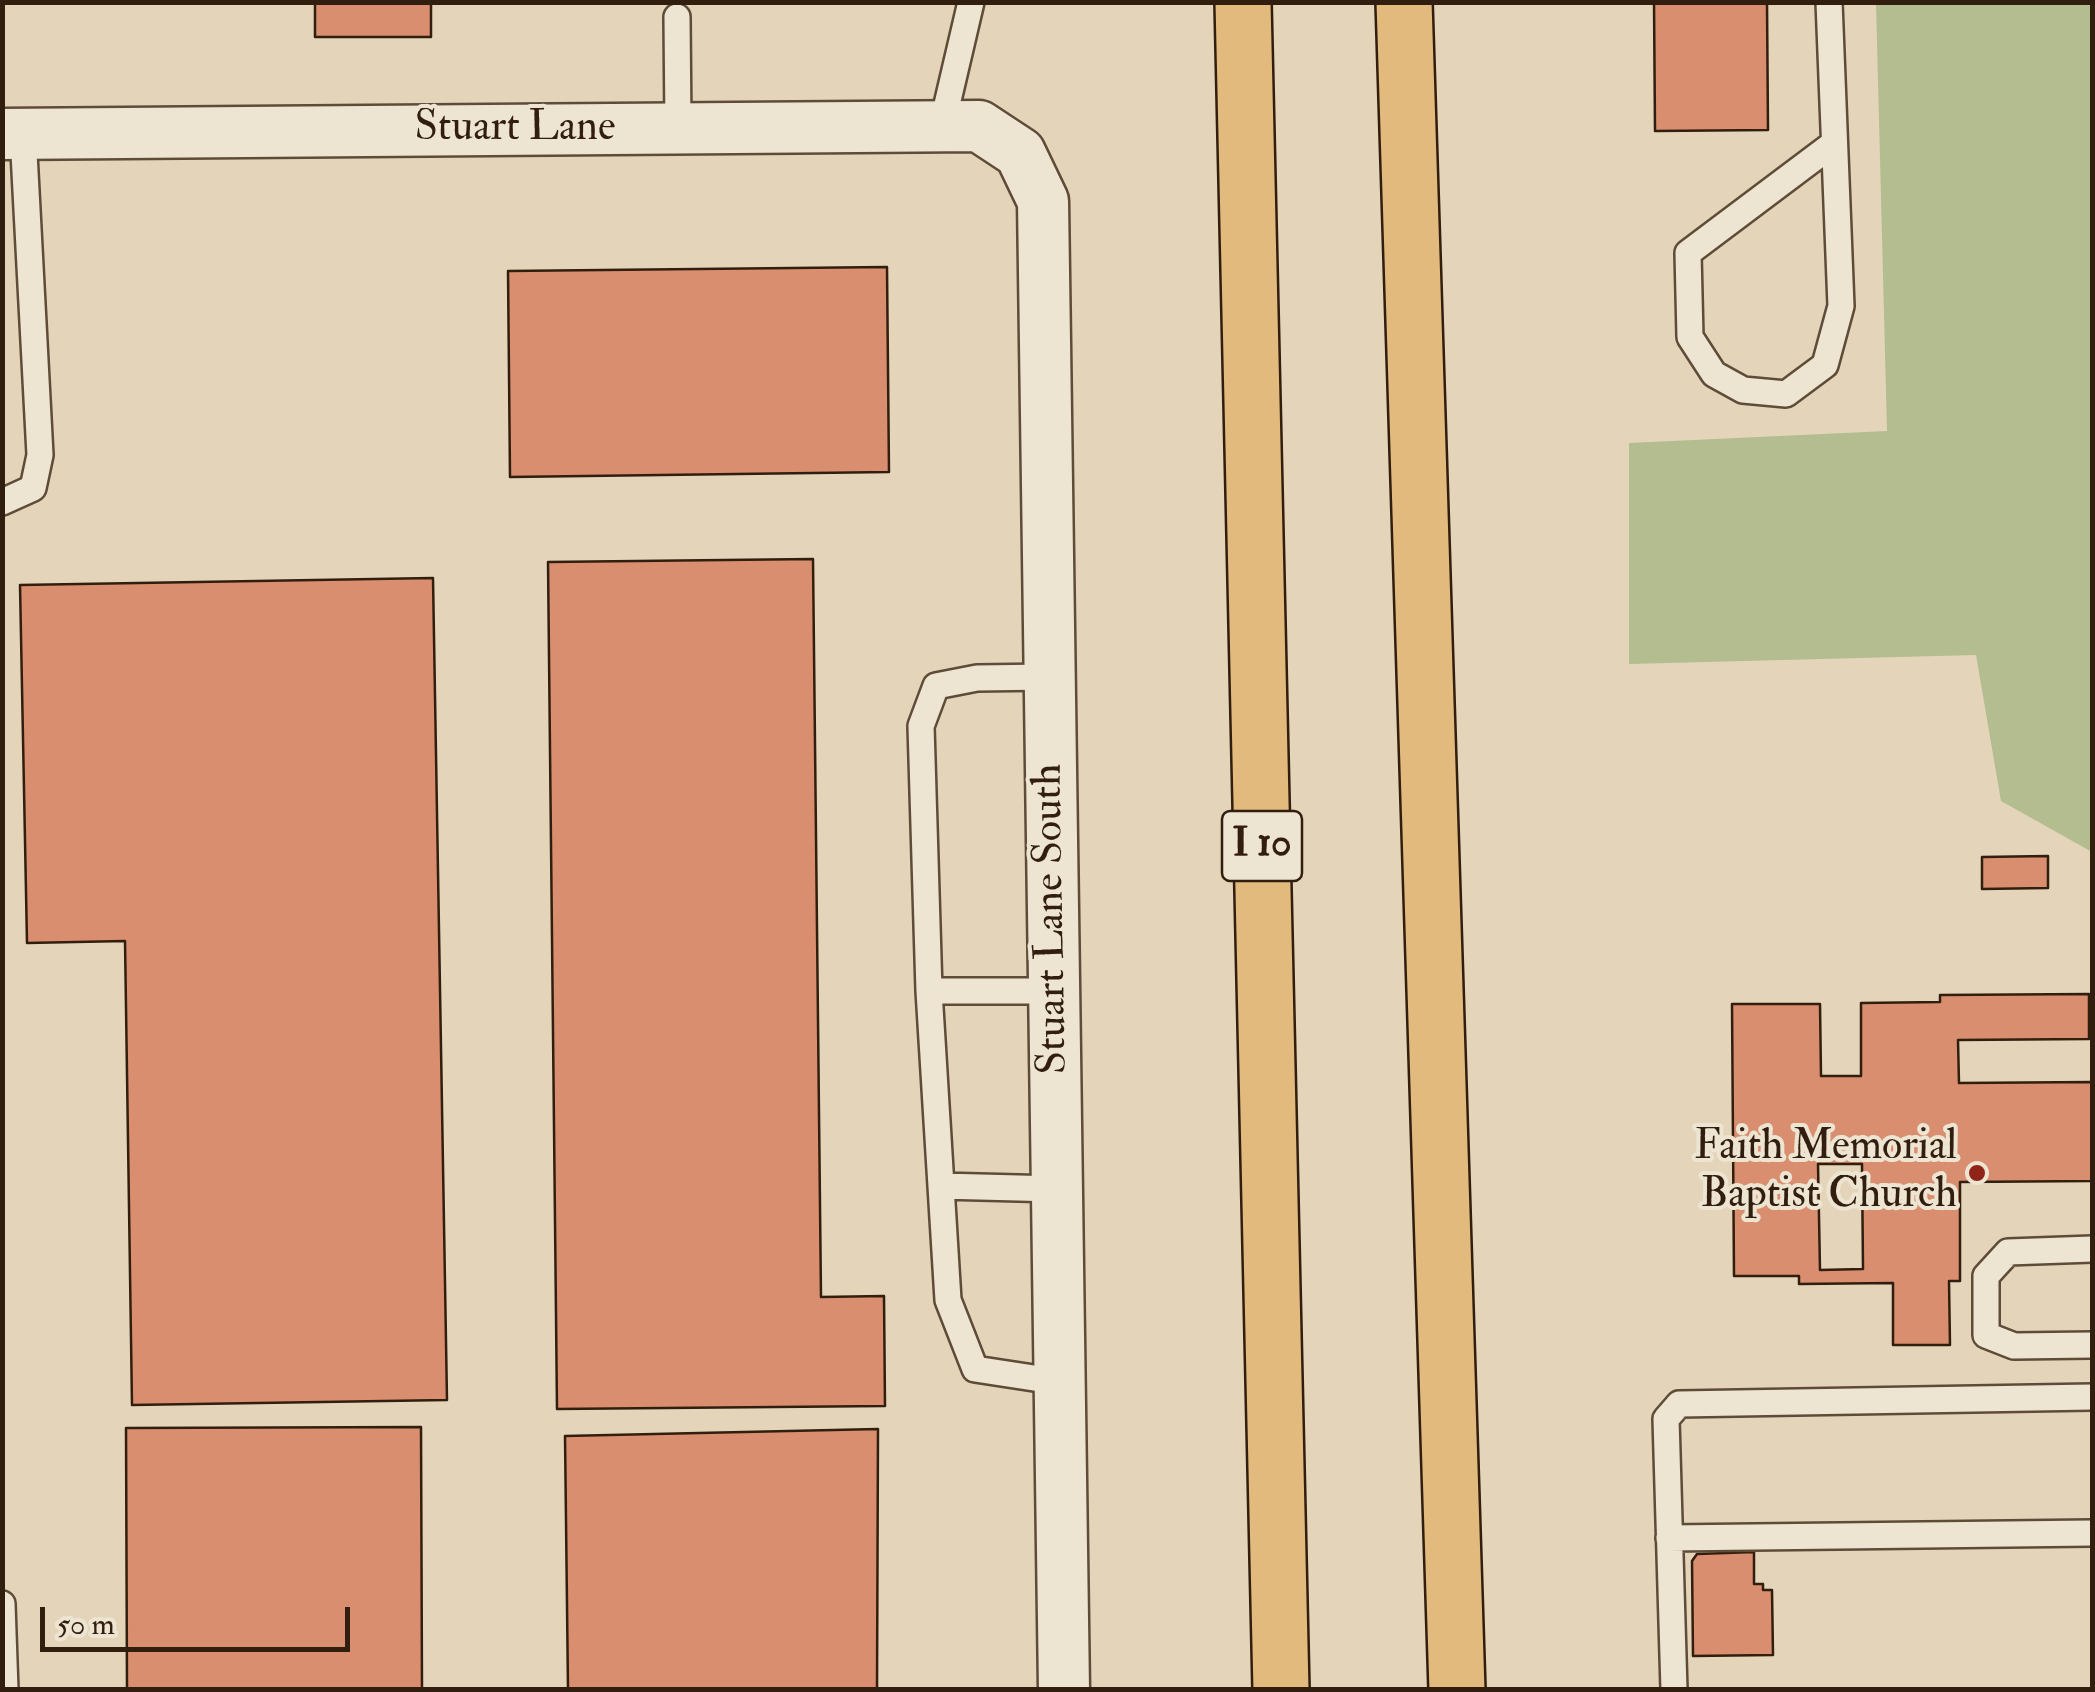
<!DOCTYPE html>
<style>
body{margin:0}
#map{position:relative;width:2095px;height:1692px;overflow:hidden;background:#e4d5ba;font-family:"IM FELL Double Pica",serif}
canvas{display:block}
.frame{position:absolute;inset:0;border:5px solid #321e0e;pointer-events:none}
.scale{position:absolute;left:40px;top:1607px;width:310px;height:45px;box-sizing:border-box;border:5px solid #321e0e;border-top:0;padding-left:12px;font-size:30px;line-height:35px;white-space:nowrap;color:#321e0e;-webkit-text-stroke:8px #ede4d2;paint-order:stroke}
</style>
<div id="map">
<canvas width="2095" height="1692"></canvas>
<div class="frame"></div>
<div class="scale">50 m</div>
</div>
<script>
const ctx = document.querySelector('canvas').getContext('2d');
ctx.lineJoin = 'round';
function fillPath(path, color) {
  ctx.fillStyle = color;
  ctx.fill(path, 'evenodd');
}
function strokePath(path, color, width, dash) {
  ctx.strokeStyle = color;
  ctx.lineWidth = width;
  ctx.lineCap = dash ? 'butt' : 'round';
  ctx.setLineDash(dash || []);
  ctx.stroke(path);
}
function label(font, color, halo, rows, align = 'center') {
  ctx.font = font + ' "IM FELL Double Pica",serif';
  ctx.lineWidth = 8;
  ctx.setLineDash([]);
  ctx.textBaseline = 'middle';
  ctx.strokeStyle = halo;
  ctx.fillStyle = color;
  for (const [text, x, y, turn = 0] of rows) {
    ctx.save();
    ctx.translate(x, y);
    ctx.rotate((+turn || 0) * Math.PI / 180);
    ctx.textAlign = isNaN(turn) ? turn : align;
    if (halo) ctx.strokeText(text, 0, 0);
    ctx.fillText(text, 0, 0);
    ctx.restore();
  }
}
const green = new Path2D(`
 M1876,3H2092V852L2001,801L1976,655L1629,664V443L1887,431Z`);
const building = new Path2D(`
 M315,2H431V37H315Z
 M1654,2H1767L1768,130L1655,131Z
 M887,267L889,472L510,477L508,271Z
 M813,559L821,1297L884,1296L885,1406L557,1409L548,562Z
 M433,578L447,1400L132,1405L125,941L27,943L20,585Z
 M2048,856V888L1982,889V857Z
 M2089,994V1039L1958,1040L1959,1083L2092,1082V1181L1960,1182V1281H1949L1950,1345H1893V1283L1799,1284V1276H1734L1732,1004H1820L1821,1076H1861V1003L1940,1002V995ZM1818,1164H1862L1863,1269L1820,1270Z
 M421,1427L422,1690H127L126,1428Z
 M878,1429L877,1690H568L565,1436Z
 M1754,1552V1584H1763V1590H1772L1773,1655L1693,1656L1692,1561L1697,1554Z`);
const service = new Path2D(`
 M1829,2L1841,306L1825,365L1786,394L1743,390L1714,374L1690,337L1688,253L1833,144
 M677,17L678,128
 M942,126L971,2
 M2,502L33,488L40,455L23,134
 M1049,677L977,678L936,686L921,726L929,991L948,1300L975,1369L1060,1382
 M929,991H1054
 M941,1186L1057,1189
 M2092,1249L2008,1252L1986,1276V1335L2014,1346L2092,1345
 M1669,1538L2092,1533
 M2,1604L5,1690
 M1674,1690L1666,1419L1679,1404L2092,1397`);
const minor = new Path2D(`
 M2,134L979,126L1020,153L1043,201L1064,1690`);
const motorway = new Path2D(`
 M1243,2L1281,1690
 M1404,2L1457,1690`);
const markers = [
 [1977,1173,10,"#8f2418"]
];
const shields = [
 [1262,846,80]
];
const shieldNames = [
 ["I 10",1262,846]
];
const streetNames = [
 ["Stuart Lane",515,130],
 ["Stuart Lane South",1053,919,-91]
];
const poiNames = [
 ["Faith Memorial",1957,1149],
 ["Baptist Church",1957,1197]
];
fillPath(green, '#b4bd90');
fillPath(building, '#d88e6f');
strokePath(building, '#321e0e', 2.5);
strokePath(service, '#5e4c39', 30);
strokePath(minor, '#5e4c39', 55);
strokePath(motorway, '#321e0e', 60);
strokePath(service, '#ede4d2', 25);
strokePath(minor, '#ede4d2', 50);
strokePath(motorway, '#e2ba7d', 55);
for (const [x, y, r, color] of markers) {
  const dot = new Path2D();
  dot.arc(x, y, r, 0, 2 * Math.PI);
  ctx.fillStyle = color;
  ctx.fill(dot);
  strokePath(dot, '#ede4d2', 4);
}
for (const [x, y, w] of shields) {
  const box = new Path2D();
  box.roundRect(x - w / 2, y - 35, w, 70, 8);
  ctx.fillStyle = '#ede4d2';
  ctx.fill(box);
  strokePath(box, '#321e0e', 2.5);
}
label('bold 40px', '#321e0e', null, shieldNames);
label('42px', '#321e0e', '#ede4d2', streetNames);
label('42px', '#321e0e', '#ede4d2', poiNames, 'right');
</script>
